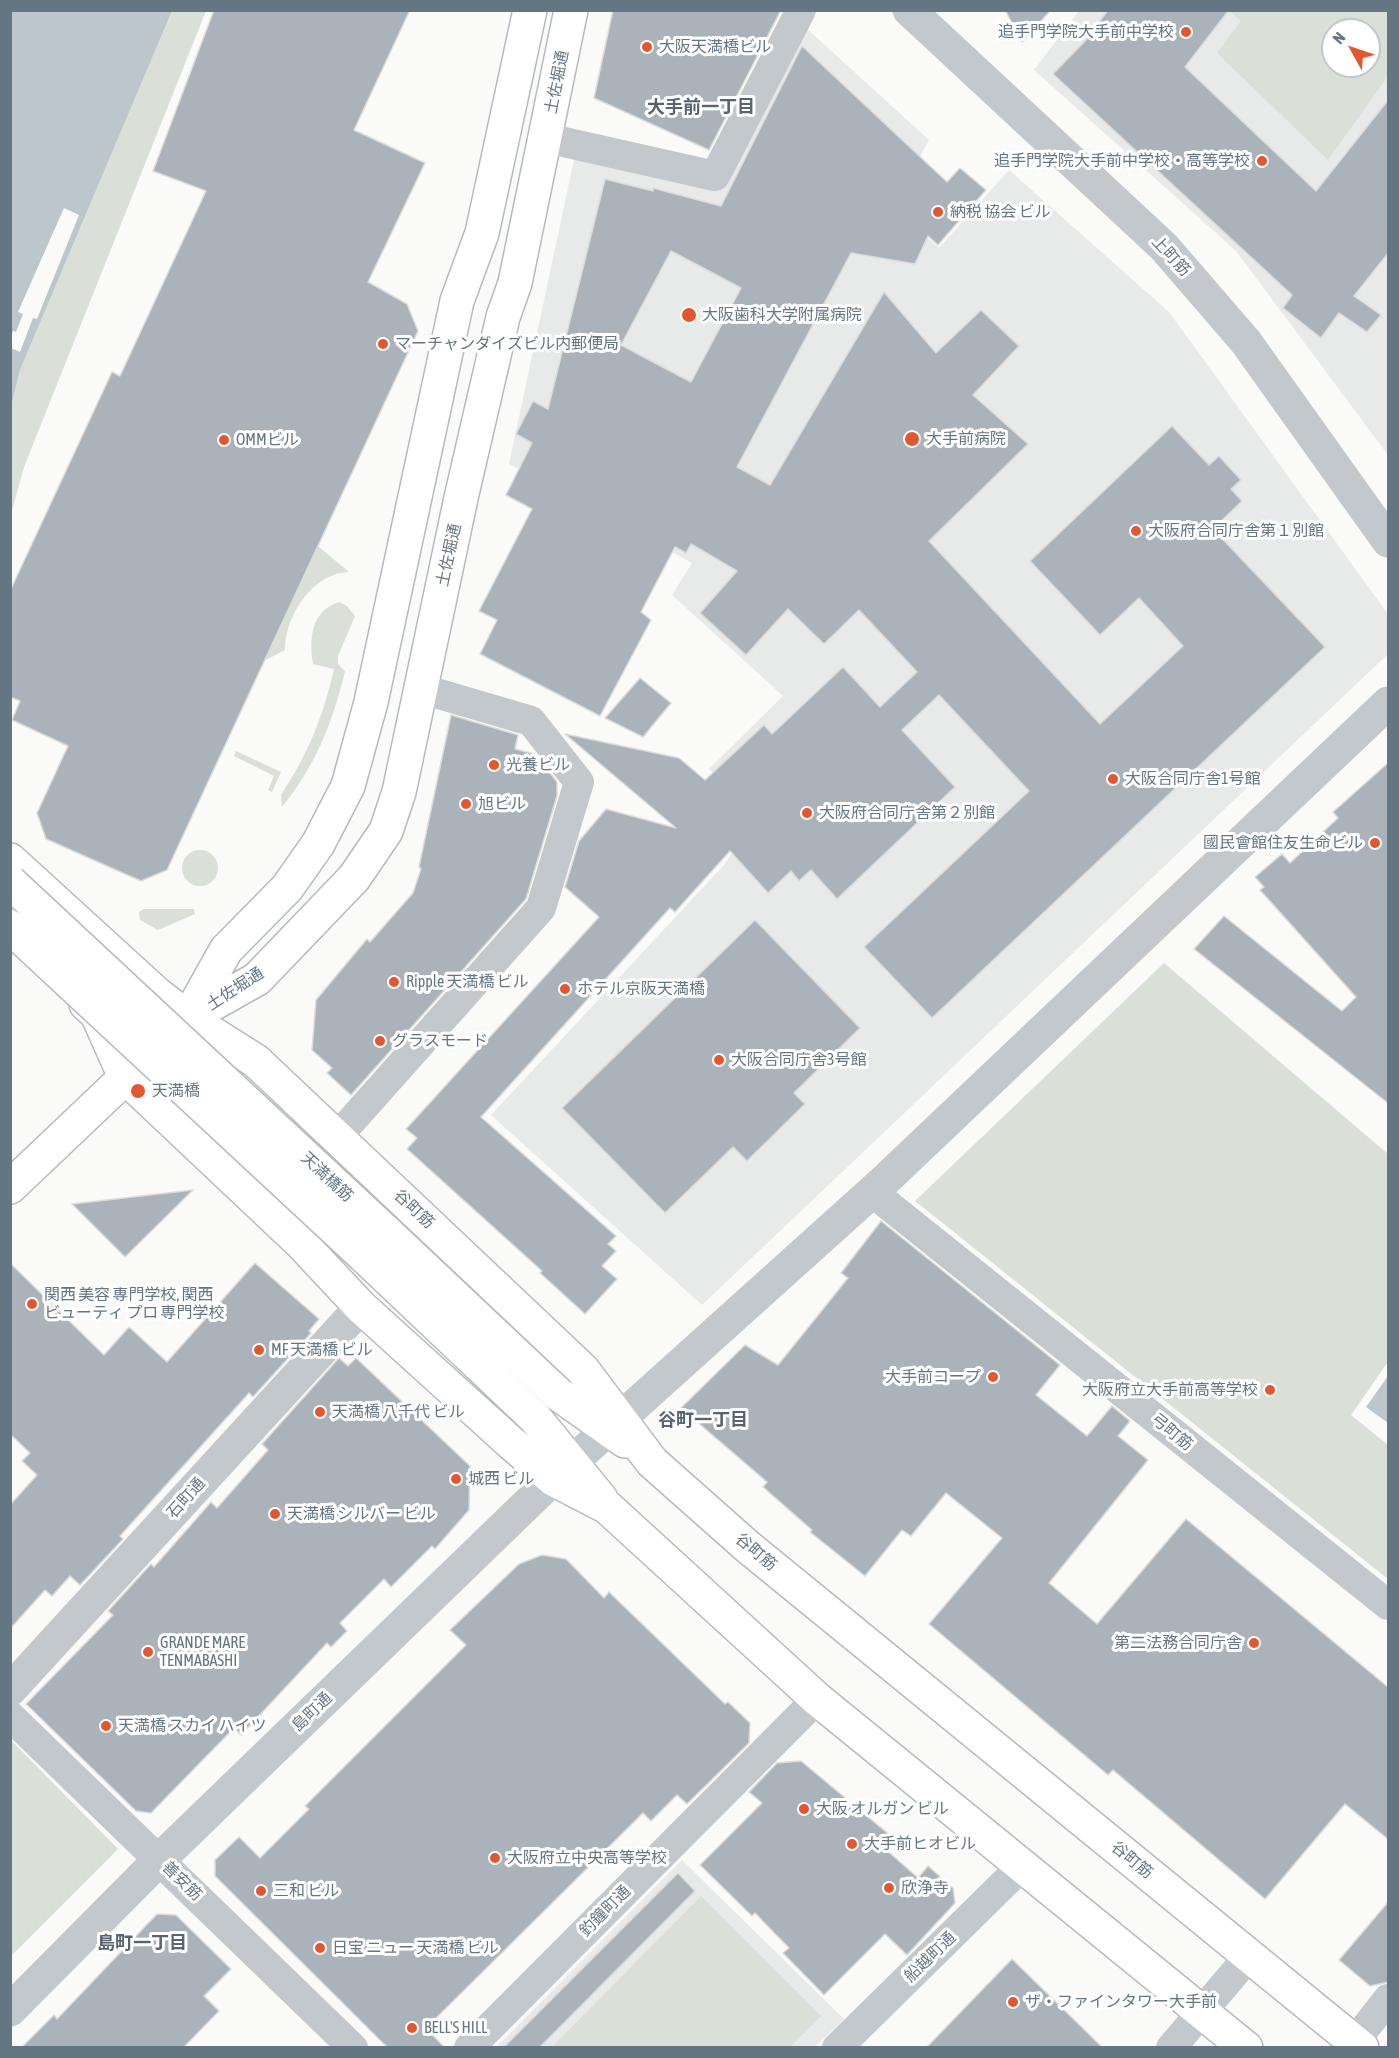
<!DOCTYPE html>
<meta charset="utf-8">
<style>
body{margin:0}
#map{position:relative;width:1399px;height:2058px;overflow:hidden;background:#fafaf8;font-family:"Asap Condensed",sans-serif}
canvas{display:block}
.frame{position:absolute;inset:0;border:12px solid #657683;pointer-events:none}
.north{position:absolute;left:1321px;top:18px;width:60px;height:60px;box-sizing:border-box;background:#fff;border:2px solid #c1c8cd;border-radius:50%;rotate:310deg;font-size:16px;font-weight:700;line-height:24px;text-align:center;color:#657683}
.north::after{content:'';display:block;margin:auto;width:21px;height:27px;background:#e4572e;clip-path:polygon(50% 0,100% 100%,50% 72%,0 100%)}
</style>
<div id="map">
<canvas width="1399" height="2058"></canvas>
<div class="frame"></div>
<div class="north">N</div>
</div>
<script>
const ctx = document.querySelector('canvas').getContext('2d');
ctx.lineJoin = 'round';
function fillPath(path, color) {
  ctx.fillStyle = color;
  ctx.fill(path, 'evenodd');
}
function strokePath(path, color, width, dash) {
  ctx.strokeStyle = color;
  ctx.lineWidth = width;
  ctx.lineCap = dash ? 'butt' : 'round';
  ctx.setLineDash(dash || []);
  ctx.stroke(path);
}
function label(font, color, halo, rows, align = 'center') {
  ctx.font = font + ' "Asap Condensed","Noto Sans JP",sans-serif';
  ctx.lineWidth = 6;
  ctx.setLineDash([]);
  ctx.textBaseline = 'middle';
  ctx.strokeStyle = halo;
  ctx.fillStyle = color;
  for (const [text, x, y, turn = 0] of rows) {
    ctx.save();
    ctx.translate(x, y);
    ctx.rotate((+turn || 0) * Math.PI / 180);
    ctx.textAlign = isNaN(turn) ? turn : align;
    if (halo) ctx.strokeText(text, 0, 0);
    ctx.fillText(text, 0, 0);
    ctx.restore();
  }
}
const built = new Path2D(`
 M1079,11H1388V455L1236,251L1034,70ZM1333,30H1369V66H1333Z
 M804,26L929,140L893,208L939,248L1009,170L1169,312L1388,614V654L702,1305L491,1115L724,865L756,819L709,769L783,696L672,595L692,563L509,464L575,155L720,186Z
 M682,1860L844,2019L815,2047L495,2048Z`);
const green = new Path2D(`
 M172,11H206L24,467L11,514V406L20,370Z
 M1229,11H1388V76L1328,160L1217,53L1241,21ZM1333,30H1369V66H1333Z
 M318,546L349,572C312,573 285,617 285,650L264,661Z
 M339,602L347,606L355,616L338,656V664L345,671C333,722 315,767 282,807L281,795C308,754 323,717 334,669L313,664C309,638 311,611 339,602Z
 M236,751L281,772L272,792L268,790L274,776L234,756Z
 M182 868a18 18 0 1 1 36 0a18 18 0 1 1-36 0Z
 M144,909H194L195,914L158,930L140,920L139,912Z
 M1164,963L1388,1154V1362L1351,1415L1388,1445V1579L915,1201Z
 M11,1740L118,1849L11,1956Z
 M701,1896L821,2016L790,2047H552Z`);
const water = new Path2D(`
 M11,11H172L20,370L11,406Z
 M1388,1376V1423L1366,1407Z`);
const pier = new Path2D(`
 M64,208L79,215L37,319L33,318L20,352L11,348V337L13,331L16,332L23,314L18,312Z`);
const building = new Path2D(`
 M214,10H410L354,130L425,163L368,282L407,304L418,331L167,870L141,881L46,839L37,813L68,746L12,720L20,701L10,697V591L112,372L120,376L206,191L153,171Z
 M613,10H781L709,150L594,98Z
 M1005,10H1051L1022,42Z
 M1108,10H1229L1185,67L1316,191L1389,99V252L1354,296L1381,315L1367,332L1339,313L1321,338L1283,308L1292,295L1053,74L1086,40Z
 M802,46L947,182L960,168L986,190L938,245L928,236L915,264L851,253L737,467L770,485L884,292L936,353L981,310L1019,346L973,395L1028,444L929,541L1100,724L1183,646L1139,598L1100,635L1030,561L1172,426L1209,465L1219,456L1241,480L1231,489L1242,501L1213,529L1325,647L932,1018L864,947L1029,791L939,695L902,730L955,787L837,899L811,870L799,881L791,871L768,893L730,851L675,912L670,908L481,1117L616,1236L608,1244L616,1251L602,1266L617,1279L585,1314L540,1273L542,1271L407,1149L417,1138L406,1129L599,917L565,887L579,841L606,809L676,828L565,734L679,758L705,780L764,725L772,734L843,667L880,707L917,672L859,610L824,644L788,609L746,655L700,613L737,571L691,544L686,553L675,547L641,612L651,620L600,716L480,654L497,620L479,611L532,509L506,495L532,443L516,434L533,401L548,409L605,179L653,191V188L721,206ZM671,251L741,288L691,382L621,345Z
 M640,678L671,703L643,737L605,718Z
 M451,715L518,735L515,749L535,754L557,782V796L526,899L351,1095L327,1073L332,1068L312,1050L316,1000L367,939L370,942L413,893L421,869L419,867Z
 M1389,762V1104L1194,949L1224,916L1342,1011L1356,997L1260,890L1264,887L1255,877L1282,854L1290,863L1338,818L1333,812Z
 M755,920L860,1028L794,1093L805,1104L747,1161L733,1147L665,1213L562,1108Z
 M193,1190L125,1257L72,1204Z
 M881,1221L1060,1365L1036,1395L1087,1436L1112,1406L1130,1421L1118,1436L1148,1460L1049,1583L1097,1624L1186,1519L1389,1688V1840L1345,1804L1265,1899L1113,1770L1108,1775L929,1624L1002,1538L946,1493L911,1536L902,1530L865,1576L810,1532L812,1530L763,1487L767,1482L681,1408L745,1345L778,1365L848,1278L841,1273Z
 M10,1263L104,1355L129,1327L167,1362L255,1263L319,1319L309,1331L311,1333L253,1397L249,1393L120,1536L123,1539L80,1585L70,1576L52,1596L45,1590L10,1629V1505L37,1475L22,1461L30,1453L10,1434Z
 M339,1358L348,1366L356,1358L470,1466L469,1510L435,1549L432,1546L391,1587L384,1579L340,1623L347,1631L331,1647L327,1643L241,1735L234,1728L151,1813L136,1811L26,1704L113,1615L108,1611L151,1564L154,1567L211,1502L217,1508L268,1450L262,1444Z
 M542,1555L566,1559L604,1598L609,1592L725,1704L728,1702L750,1723L749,1743L687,1804L677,1795L651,1821L643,1813L426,2028L445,2048H388L215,1876V1860L239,1837L260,1858L309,1809L305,1806L466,1645L450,1630L519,1564Z
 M801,1761L891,1836L882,1846L918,1878L928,1866L953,1888L955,1903L907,1955L885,1934L824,1995L783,1953L789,1948L755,1913L752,1916L700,1865L762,1803L749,1792L777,1763Z
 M678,1873L695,1891L539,2048H503Z
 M1389,1901V1982L1370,1986L1339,1960Z
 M157,1914L176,1915L231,1969L204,1996L219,2011L183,2048H21L54,2015L57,2019Z
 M1012,1959L1103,2048H926Z`);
const minor = new Path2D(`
 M546,138L715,176L801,10
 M337,1137L541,908L579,782L531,721L422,689
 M872,1192L1388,1605
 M10,1716L353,2048
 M1355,2041L1388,1999
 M469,2048L817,1699
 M837,2048L1022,1866
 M1171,2048L1249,1956`);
const tertiary = new Path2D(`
 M909,10L1164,247L1246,342L1388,541
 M10,1690L361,1307
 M10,2010L160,1859L553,1479L883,1182L1388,703`);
const secondary = new Path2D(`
 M188,1018L226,950L287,888L318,844L348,786L371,702L457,301L482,233L530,10
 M10,1187L188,1018L257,979L354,878L386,831L399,792L461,498L503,317L515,283L571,10`);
const primary = new Path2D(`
 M10,860L157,994L188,1018L256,1061L583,1370L652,1462L748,1547L1362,2048
 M86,1004L97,1014L125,1077L301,1243L361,1307L510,1442L553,1479L607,1507L817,1699L1246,2048
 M385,1231L558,1394L625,1441
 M364,1256L535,1418L601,1499`);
const primaryBridge = new Path2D(`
 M10,882L385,1231
 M10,927L364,1256`);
const markers = [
 [1186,32,6,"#e4572e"],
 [647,47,6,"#e4572e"],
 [1262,161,6,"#e4572e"],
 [938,212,6,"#e4572e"],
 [689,315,8,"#e4572e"],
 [383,344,6,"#e4572e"],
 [912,439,8,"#e4572e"],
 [224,440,6,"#e4572e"],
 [1136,531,6,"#e4572e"],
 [494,765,6,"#e4572e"],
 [1113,779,6,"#e4572e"],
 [466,804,6,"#e4572e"],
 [807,813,6,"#e4572e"],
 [1375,843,6,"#e4572e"],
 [394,982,6,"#e4572e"],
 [565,989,6,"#e4572e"],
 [380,1041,6,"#e4572e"],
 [719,1060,6,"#e4572e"],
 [138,1091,8,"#e4572e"],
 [32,1304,6,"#e4572e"],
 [259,1350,6,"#e4572e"],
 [993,1377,6,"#e4572e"],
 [1270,1390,6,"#e4572e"],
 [320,1412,6,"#e4572e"],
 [456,1479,6,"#e4572e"],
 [275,1514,6,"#e4572e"],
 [1254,1643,6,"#e4572e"],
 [148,1652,6,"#e4572e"],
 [106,1726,6,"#e4572e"],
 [804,1809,6,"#e4572e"],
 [852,1844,6,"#e4572e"],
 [495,1858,6,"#e4572e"],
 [889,1888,6,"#e4572e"],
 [261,1891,6,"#e4572e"],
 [320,1948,6,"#e4572e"],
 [1013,2002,6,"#e4572e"],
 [412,2028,6,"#e4572e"]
];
const poiNames = [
 ["追手門学院大手前中学校",1174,32,"right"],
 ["大阪天満橋ビル",659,47],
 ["追手門学院大手前中学校・高等学校",1250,161,"right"],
 ["納税 協会 ビル",950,212],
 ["大阪歯科大学附属病院",702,315],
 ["マーチャンダイズビル内郵便局",395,344],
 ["大手前病院",926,439],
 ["OMMビル",236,440],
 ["大阪府合同庁舎第１別館",1148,531],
 ["光養ビル",506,765],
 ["大阪合同庁舎1号館",1125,779],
 ["旭ビル",478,804],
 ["大阪府合同庁舎第２別館",819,813],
 ["國民會館住友生命ビル",1363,843,"right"],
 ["Ripple 天満橋 ビル",406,982],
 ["ホテル京阪天満橋",577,989],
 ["グラスモード",392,1041],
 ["大阪合同庁舎3号館",731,1060],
 ["天満橋",152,1091],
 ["関西 美容 専門学校, 関西",44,1295],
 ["ビューティ プロ 専門学校",44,1313],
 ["MF 天満橋 ビル",271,1350],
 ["大手前コープ",981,1377,"right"],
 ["大阪府立大手前高等学校",1258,1390,"right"],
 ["天満橋 八千代 ビル",332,1412],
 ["城西 ビル",468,1479],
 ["天満橋 シルバー ビル",287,1514],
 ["GRANDE MARE",160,1643],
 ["TENMABASHI",160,1661],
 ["第二法務合同庁舎",1242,1643,"right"],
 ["天満橋 スカイ ハイツ",118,1726],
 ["大阪 オルガン ビル",816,1809],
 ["大手前ヒオビル",864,1844],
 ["大阪府立中央高等学校",507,1858],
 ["欣浄寺",901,1888],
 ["三和 ビル",273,1891],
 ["日宝 ニュー 天満橋 ビル",332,1948],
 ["ザ・ファインタワー大手前",1025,2002],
 ["BELL'S HILL",424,2028]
];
const streetNames = [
 ["土佐堀通",557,82,-79],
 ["上町筋",1171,256,47],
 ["土佐堀通",449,555,-78],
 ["土佐堀通",235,989,-33],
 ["天満橋筋",327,1177,43],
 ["谷町筋",414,1209,43],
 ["弓町筋",1172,1432,39],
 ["石町通",186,1498,-48],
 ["谷町筋",756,1552,40],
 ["島町通",312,1712,-44],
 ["谷町筋",1132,1860,39],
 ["善安筋",182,1881,44],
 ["釣鐘町通",605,1911,-45],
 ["船越町通",930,1957,-44]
];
const neighbourhoodNames = [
 ["大手前一丁目",701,107],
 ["谷町一丁目",703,1420],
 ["島町一丁目",142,1943]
];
fillPath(built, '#e8e9e9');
fillPath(green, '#dadfd7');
fillPath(water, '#bbc7cb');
fillPath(pier, '#fafaf8');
fillPath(building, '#aab3b9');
strokePath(building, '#dcdcda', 1.5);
strokePath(secondary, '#b3babf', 36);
strokePath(primary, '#b5babe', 36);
strokePath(minor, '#c3c8cc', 30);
strokePath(tertiary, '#c3c8cc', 33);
strokePath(secondary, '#fff', 33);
strokePath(primary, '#fff', 33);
strokePath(primaryBridge, '#b5babe', 36, []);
strokePath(primaryBridge, '#fff', 33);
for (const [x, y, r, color] of markers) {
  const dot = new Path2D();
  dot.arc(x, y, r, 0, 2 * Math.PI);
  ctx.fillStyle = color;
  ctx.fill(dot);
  strokePath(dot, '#fff', 2);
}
label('16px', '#657683', '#fff', poiNames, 'left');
label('16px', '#657683', '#fff', streetNames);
label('bold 18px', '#57646e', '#fff', neighbourhoodNames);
</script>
